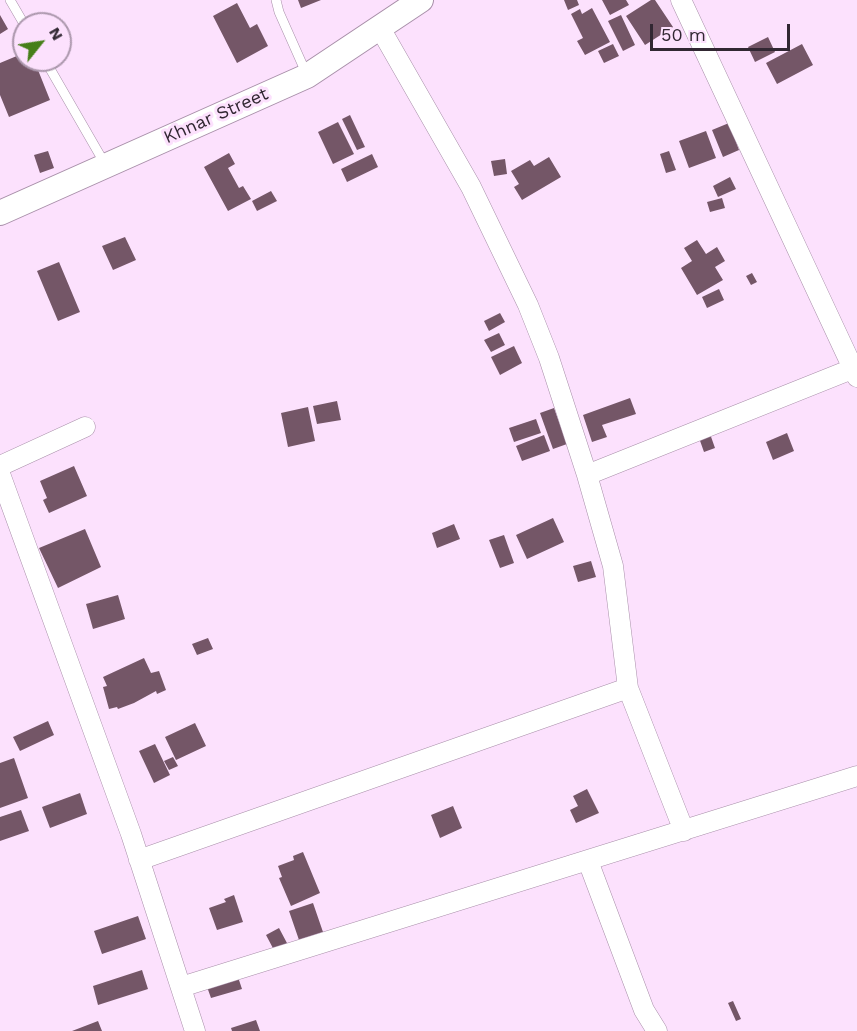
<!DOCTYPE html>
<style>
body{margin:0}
#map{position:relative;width:857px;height:1031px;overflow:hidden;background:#fce1fd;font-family:"Work Sans",sans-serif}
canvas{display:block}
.north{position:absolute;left:12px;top:12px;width:60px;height:60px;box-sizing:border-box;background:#fce1fd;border:2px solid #ab97ac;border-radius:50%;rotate:60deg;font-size:16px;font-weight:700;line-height:24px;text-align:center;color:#312732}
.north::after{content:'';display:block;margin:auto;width:21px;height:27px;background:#467f19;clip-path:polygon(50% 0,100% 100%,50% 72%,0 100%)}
.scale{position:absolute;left:650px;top:24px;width:140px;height:27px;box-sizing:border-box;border:3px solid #312732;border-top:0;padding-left:8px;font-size:18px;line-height:21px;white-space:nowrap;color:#312732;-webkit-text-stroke:4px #fce1fd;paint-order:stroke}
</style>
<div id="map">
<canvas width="857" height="1031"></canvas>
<div class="north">N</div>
<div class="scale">50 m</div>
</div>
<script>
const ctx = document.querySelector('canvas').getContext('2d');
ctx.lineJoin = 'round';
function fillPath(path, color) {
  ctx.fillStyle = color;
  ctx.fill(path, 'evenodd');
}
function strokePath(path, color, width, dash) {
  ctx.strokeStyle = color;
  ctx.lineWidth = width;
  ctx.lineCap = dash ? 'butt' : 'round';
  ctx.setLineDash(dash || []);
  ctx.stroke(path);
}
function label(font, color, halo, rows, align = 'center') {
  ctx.font = font + ' "Work Sans",sans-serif';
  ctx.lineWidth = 6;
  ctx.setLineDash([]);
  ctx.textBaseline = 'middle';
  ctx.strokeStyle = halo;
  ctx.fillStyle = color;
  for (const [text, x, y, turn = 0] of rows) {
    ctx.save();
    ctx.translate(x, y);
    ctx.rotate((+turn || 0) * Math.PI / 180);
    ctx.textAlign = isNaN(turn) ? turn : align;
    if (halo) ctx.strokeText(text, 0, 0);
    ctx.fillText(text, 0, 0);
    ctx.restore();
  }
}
const building = new Path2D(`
 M298,0H321L301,8Z
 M564,0H577L579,5L568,10Z
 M602,0H626L629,5L610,15Z
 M651,0H655L673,27L645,45L626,16Z
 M237,3L250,28L257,24L268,46L237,63L213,16Z
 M592,8L610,42L585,55L577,41L583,38L571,14L580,9L582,14Z
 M0,15L8,29L0,34Z
 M621,15L635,45L623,51L608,21Z
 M768,37L775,52L755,62L748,47Z
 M613,44L619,56L604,63L598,51Z
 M802,44L813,65L777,84L766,63Z
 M24,53V60H34L50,100L9,117L0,95V63Z
 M350,115L365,147L357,150L342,119Z
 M338,122L354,154L333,164L318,132Z
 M729,123L739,150L723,157L712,130Z
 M706,131L716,158L689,168L679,141Z
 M48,151L54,168L40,173L34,155Z
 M669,151L676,170L666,173L660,154Z
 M229,153L235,164L228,168L239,188L243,186L251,199L228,211L204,167Z
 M372,154L378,167L347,182L341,169Z
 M549,157L561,177L522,200L514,187L519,184L511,171L530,160L534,166Z
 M505,159L507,174L494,176L491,161Z
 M730,177L736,189L718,197L713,186Z
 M271,191L277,201L257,211L252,201Z
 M722,198L725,208L710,212L707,202Z
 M125,237L136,260L113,270L102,246Z
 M697,240L706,254L717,247L725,261L715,267L723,280L697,295L681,268L692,261L684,248Z
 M59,262L80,312L58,321L37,271Z
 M752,273L757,282L751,285L746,276Z
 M719,289L724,300L707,308L702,297Z
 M500,313L505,322L489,331L484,321Z
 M499,333L505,345L491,352L484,340Z
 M514,346L522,363L500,375L491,357Z
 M630,398L636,414L602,425L607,437L592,442L583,415Z
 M337,401L341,420L317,424L313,406Z
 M308,407L315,441L288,447L281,413Z
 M554,408L567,444L553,449L540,413Z
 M536,419L541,433L514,442L509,428Z
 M709,431L715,448L704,452L698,435Z
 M787,433L794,451L773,460L766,442Z
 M544,435L550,451L522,461L516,446Z
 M74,466L87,496L49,513L43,500L47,498L40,481Z
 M553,518L564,542L527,559L516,535Z
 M454,524L460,539L437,548L432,533Z
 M85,529L101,567L58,588L39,548Z
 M504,535L514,563L500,568L489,540Z
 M591,561L596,577L578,582L573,566Z
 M118,595L125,619L93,629L86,604Z
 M208,638L213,649L197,655L192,644Z
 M144,658L151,673L159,671L166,690L157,694L156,691L134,703L118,709L117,707L109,709L103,687L107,686L103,677Z
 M48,721L54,735L20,751L13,737Z
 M195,723L206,746L176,760L165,737Z
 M155,744L170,775L154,783L139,751Z
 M173,757L178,766L169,770L164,761Z
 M14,758L28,798L0,808V763Z
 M587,789L599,813L576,823L570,810L578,806L573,796Z
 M80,793L87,814L50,828L42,807Z
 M453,806L462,828L440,838L431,815Z
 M21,810L29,831L0,841V817Z
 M303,852L320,893L291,906L279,878L282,877L278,866L294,860L293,856Z
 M234,895L243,922L217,930L209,908L226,902L224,899Z
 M313,903L323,932L299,940L289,911Z
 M138,916L146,939L102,954L94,931Z
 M279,928L288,945L275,952L266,935Z
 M142,970L148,989L98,1005L93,986Z
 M237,974L242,989L211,998L206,984Z
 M733,1001L741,1019L736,1021L728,1003Z
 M256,1020L260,1031H232L231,1028Z
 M98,1021L102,1031H72Z`);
const service = new Path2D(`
 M10,0L24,24
 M276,0L279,12L307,75
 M45,60L105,164`);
const minor = new Path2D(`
 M681,0L857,377
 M0,466L85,427
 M0,474L131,834L195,1031
 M587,475L857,367
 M628,688L684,831
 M139,860L628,688L613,566L587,475L549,358L528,305L471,187L380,28
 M588,861L644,1010L657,1031
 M181,987L857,776`);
const tertiary = new Path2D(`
 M0,213L307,76L421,0`);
const streetNames = [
 ["Khnar Street",216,116,-24]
];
fillPath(building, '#745667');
strokePath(service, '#a88fa9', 10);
strokePath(minor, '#a88fa9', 21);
strokePath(tertiary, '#a88fa9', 26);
strokePath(service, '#fff', 9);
strokePath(minor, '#fff', 20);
strokePath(tertiary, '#fff', 24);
label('18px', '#312732', '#fce1fd', streetNames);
</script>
